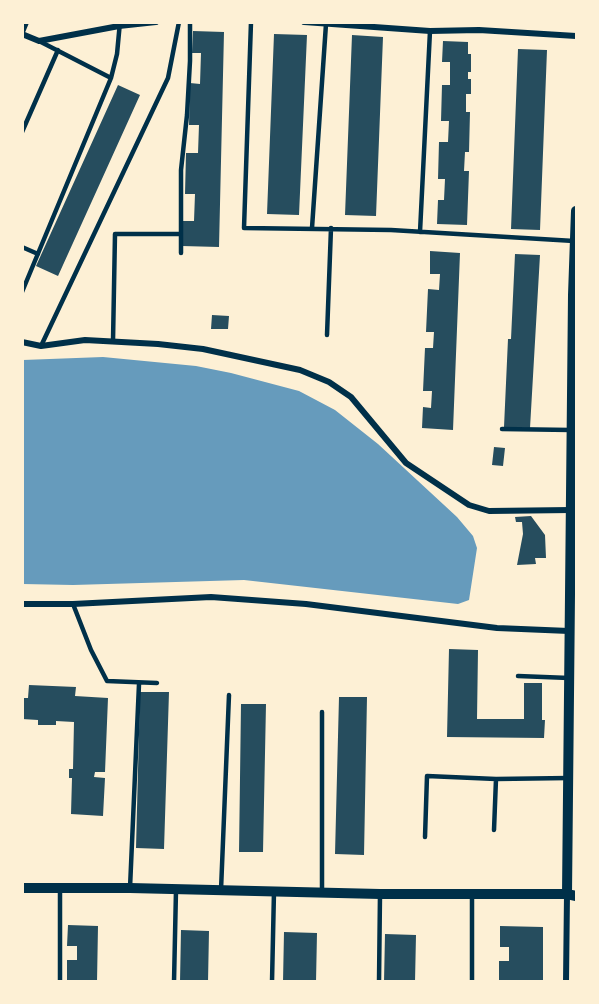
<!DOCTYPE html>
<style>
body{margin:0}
#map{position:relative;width:599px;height:1004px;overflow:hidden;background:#fdf0d5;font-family:"Exo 2",sans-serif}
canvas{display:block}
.frame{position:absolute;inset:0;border:24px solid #fdf0d5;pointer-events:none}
</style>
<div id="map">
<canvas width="599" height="1004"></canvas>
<div class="frame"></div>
</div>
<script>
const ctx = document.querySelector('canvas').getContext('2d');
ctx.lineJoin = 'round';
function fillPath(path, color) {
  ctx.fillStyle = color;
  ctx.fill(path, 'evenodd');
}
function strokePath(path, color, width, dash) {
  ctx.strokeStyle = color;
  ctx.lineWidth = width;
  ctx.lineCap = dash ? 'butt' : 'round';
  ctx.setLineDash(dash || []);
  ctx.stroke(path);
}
const water = new Path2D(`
 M103,357L196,366L231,373L299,391L335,410L378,444L457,517L473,536L477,548L469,600L458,604L244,580L73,585L23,584V360Z`);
const building = new Path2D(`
 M193,31L224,32L219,247L182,246V221H194L195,194H185L186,153H198L199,125H189L190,83L200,84L201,53H192Z
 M274,34L307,35L299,215L267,214Z
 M352,35L383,37L376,216L345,215Z
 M443,41L468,42V54H471V72H468V79H471V94H466V112H470L469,152H465L464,171H469L467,225L437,224L438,200H444L445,179H438L439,142H448L449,121H441L442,85H450V62H442Z
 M518,49L547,50L540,230L511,229Z
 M118,85L140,95L58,276L36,266Z
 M430,251L460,253L453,430L422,428L423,407L431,408L432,391H423L425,348H433L434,332H426L428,289L439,290L440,274H430Z
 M515,254L540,255L530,428L504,427L508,339H511Z
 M212,315L229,316L228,329H211Z
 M494,447L505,448L503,466L492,465Z
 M531,516L545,535L546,558H535L536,564L517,565L523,534L522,522H516L515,517Z
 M449,649L478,650L477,719H524V683H542V720H545L544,738L447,737Z
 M29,685L76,687L75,696L108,698L105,772H95L94,777L105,778L103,816L71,814L72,778H69V769H73L74,722L56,721V725H38V720L22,719V698H28Z
 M140,692H169L164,849L136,848Z
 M339,697H367L364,855L335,854Z
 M241,704H266L263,852H239Z
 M68,925L98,926L97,982H67V960H77V946H67Z
 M500,926L543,927V982H499V961H509V947H500Z
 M181,930L209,931L208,982H180Z
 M284,932L317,933L316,982H283Z
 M385,934L416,935L415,982H384Z`);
const service = new Path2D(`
 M251,22L244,228L391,230L574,241
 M22,34L27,22
 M39,41L111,78
 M22,132L58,50
 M312,228L326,24
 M420,232L430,31
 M22,247L38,254
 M181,253V170L187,115L190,61V22
 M22,292L111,78L117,54L120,22
 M327,335L331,228
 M113,341L115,234H181
 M41,346L168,78L179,22
 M502,429L571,430
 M73,604L91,650L107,681L157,683
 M518,676L569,678
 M322,712V892
 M494,830L496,779
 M425,837L427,776L496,779L569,778
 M130,888L139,684
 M221,890L229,695
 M60,982V888
 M174,982L176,890
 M272,982L274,891
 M379,982L380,894
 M472,982V894`);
const minor = new Path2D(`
 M304,22L430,31L479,30L576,36
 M22,34L39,41L119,26L156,22
 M22,342L41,346L85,340L158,344L203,349L300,370L329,382L351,397L406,463L469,505L489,511L571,510
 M22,604H73L211,597L306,604L497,628L569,631
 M566,982L567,894`);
const tertiary = new Path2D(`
 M22,888H130L380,894H567L576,896
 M567,894L573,295L576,211`);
fillPath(water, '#669bbc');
fillPath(building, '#264d5e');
strokePath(service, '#003049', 4.5);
strokePath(minor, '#003049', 6);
strokePath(tertiary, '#003049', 10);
</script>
